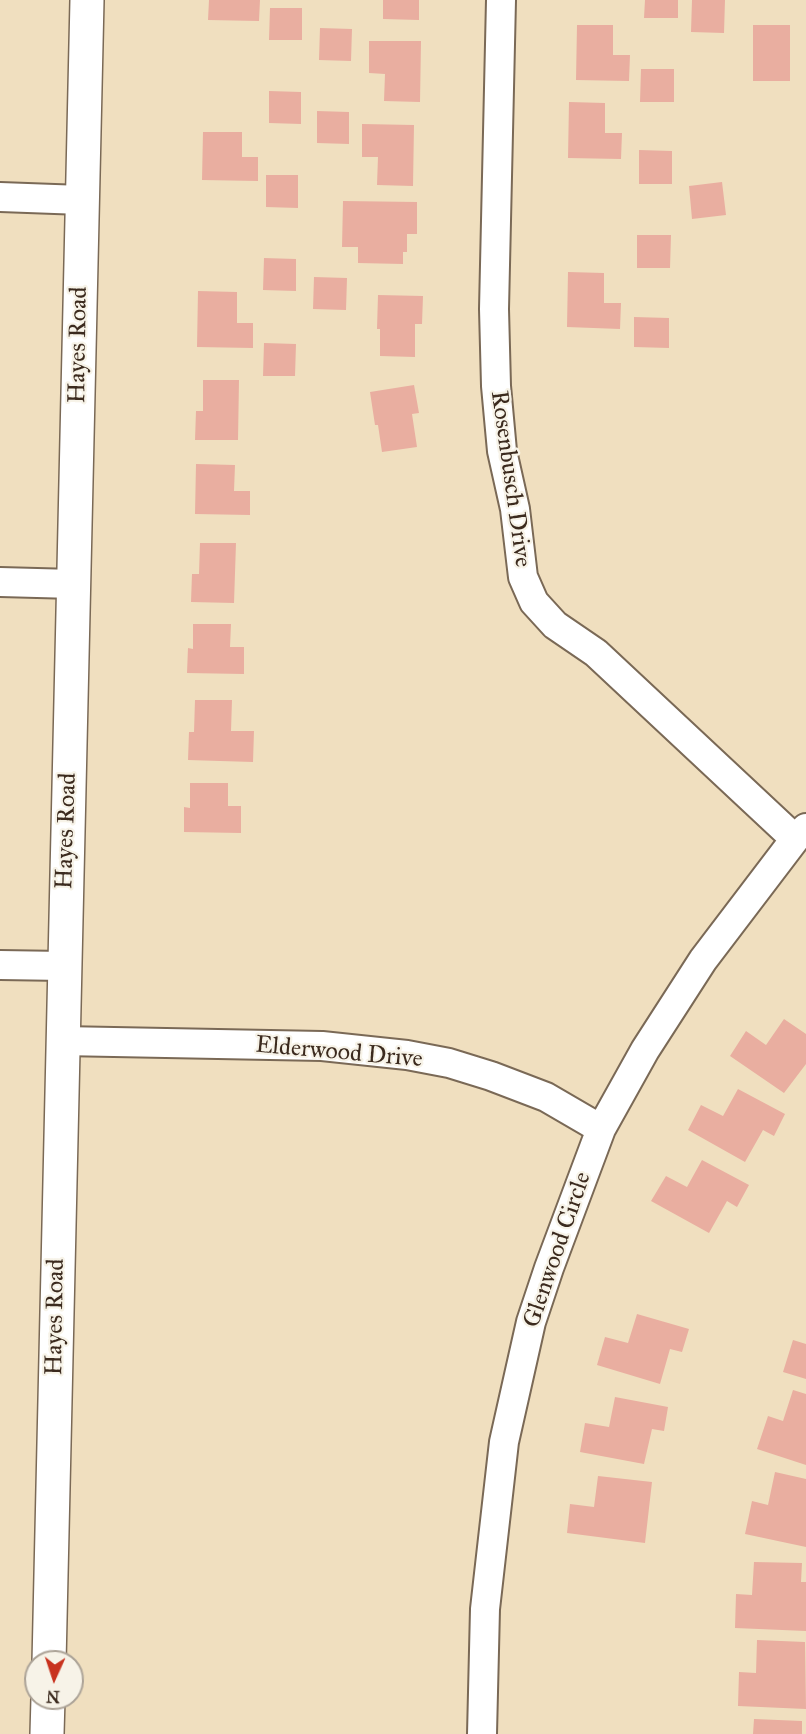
<!DOCTYPE html>
<style>
body{margin:0}
#map{position:relative;width:806px;height:1734px;overflow:hidden;background:#f0dfbf;font-family:"IM FELL Great Primer",serif}
canvas{display:block}
.north{position:absolute;left:24px;top:1650px;width:60px;height:60px;box-sizing:border-box;background:#f7f3e8;border:2px solid #aca397;border-radius:50%;rotate:183deg;font-size:16px;font-weight:700;line-height:24px;text-align:center;color:#3b2a1e}
.north::after{content:'';display:block;margin:auto;width:21px;height:27px;background:#c8321e;clip-path:polygon(50% 0,100% 100%,50% 72%,0 100%)}
</style>
<div id="map">
<canvas width="806" height="1734"></canvas>
<div class="north">N</div>
</div>
<script>
const ctx = document.querySelector('canvas').getContext('2d');
ctx.lineJoin = 'round';
function fillPath(path, color) {
  ctx.fillStyle = color;
  ctx.fill(path, 'evenodd');
}
function strokePath(path, color, width, dash) {
  ctx.strokeStyle = color;
  ctx.lineWidth = width;
  ctx.lineCap = dash ? 'butt' : 'round';
  ctx.setLineDash(dash || []);
  ctx.stroke(path);
}
function label(font, color, halo, rows, align = 'center') {
  ctx.font = font + ' "IM FELL Great Primer",serif';
  ctx.lineWidth = 4.5;
  ctx.setLineDash([]);
  ctx.textBaseline = 'middle';
  ctx.strokeStyle = halo;
  ctx.fillStyle = color;
  for (const [text, x, y, turn = 0] of rows) {
    ctx.save();
    ctx.translate(x, y);
    ctx.rotate((+turn || 0) * Math.PI / 180);
    ctx.textAlign = isNaN(turn) ? turn : align;
    if (halo) ctx.strokeText(text, 0, 0);
    ctx.fillText(text, 0, 0);
    ctx.restore();
  }
}
const building = new Path2D(`
 M209,0H260L259,21L208,20Z
 M383,0H419V20L383,19Z
 M645,0H678V18H644Z
 M692,0H725L724,33L691,32Z
 M270,8H302V40H269Z
 M577,25H613V55H630L629,81L576,80Z
 M753,25H790V81H753Z
 M320,28L352,29L351,61L319,60Z
 M369,41H421L420,102L384,101L385,74L369,73Z
 M641,69H674V102H640Z
 M269,91L301,92V124L269,123Z
 M569,102L605,103V133H622L621,159L568,158Z
 M317,111L349,112V144L317,143Z
 M362,124L414,125L413,186L377,185L378,157H362Z
 M203,132H242V157H258V181L202,180Z
 M639,150L672,151V184H639Z
 M266,175H298V208L266,207Z
 M722,182L726,215L692,219L689,186Z
 M343,201L417,202V234H407V252H403V264L358,263V247H342Z
 M637,235H671L670,268H637Z
 M264,258L296,259V291L263,290Z
 M568,272L604,273V303H621L620,329L567,327Z
 M314,277L347,278L346,310L313,309Z
 M198,291L237,292V323H253V348L197,347Z
 M378,295L423,296L422,324H415V357L380,356V329H377Z
 M634,317L669,318V348L634,347Z
 M264,343L296,344L295,376H263Z
 M203,380H239L238,440H195L196,411H203Z
 M414,385L419,413L412,414L417,447L382,452L378,425H375L370,392Z
 M196,464L235,465L234,491H250V515L195,514Z
 M200,543H236L234,603L191,602L192,574H199Z
 M193,624H231L230,647H244V674L187,673L188,648L193,649Z
 M195,700H232L231,731H254L253,762L188,760L189,732H194Z
 M190,783H228V806H241V833L184,832V807L190,808Z
 M784,1019L806,1034V1064L784,1093L730,1056L746,1031L766,1045Z
 M738,1089L785,1114L774,1136L763,1130L745,1162L688,1130L701,1105L723,1116Z
 M702,1160L749,1185L737,1207L727,1201L709,1233L651,1201L666,1176L687,1187Z
 M637,1314L689,1329L682,1352L670,1349L660,1384L597,1365L605,1337L628,1343Z
 M793,1340L806,1344V1379L783,1372Z
 M793,1390L806,1394V1465L757,1449L768,1416L783,1421Z
 M615,1397L668,1407L664,1431L652,1429L644,1464L580,1452L585,1423L609,1427Z
 M775,1472L806,1479V1547L745,1534L752,1501L768,1505Z
 M598,1476L652,1482L645,1543L567,1533L570,1504L594,1507Z
 M754,1562L802,1563L801,1582H806V1631L735,1628L736,1594L752,1595Z
 M757,1640L805,1642L806,1709L738,1706L739,1672L756,1673Z
 M754,1719L802,1721V1734H753Z`);
const minor = new Path2D(`
 M501,0L494,309L496,386L502,451L515,509L523,577L534,602L555,625L596,653L795,839
 M0,197L82,200
 M0,582L74,584
 M0,965L64,966
 M62,1041L322,1046L407,1055L449,1063L491,1076L546,1097L601,1129
 M482,1734L485,1609L504,1442L531,1322L549,1268L601,1129L645,1050L703,960L795,839L806,828`);
const tertiary = new Path2D(`
 M49,1662L87,0
 M47,1734L48,1698`);
const streetNames = [
 ["Hayes Road",79,345,-89],
 ["Rosenbusch Drive",510,479,82],
 ["Hayes Road",67,831,-88],
 ["Elderwood Drive",339,1053,5],
 ["Glenwood Circle",558,1250,-71],
 ["Hayes Road",56,1317,-89]
];
fillPath(building, '#e9aea0');
strokePath(minor, '#7a6956', 32);
strokePath(tertiary, '#7a6956', 36);
strokePath(minor, '#fff', 28);
strokePath(tertiary, '#fff', 33);
label('24px', '#3b2a1e', '#f7f3e8', streetNames);
</script>
